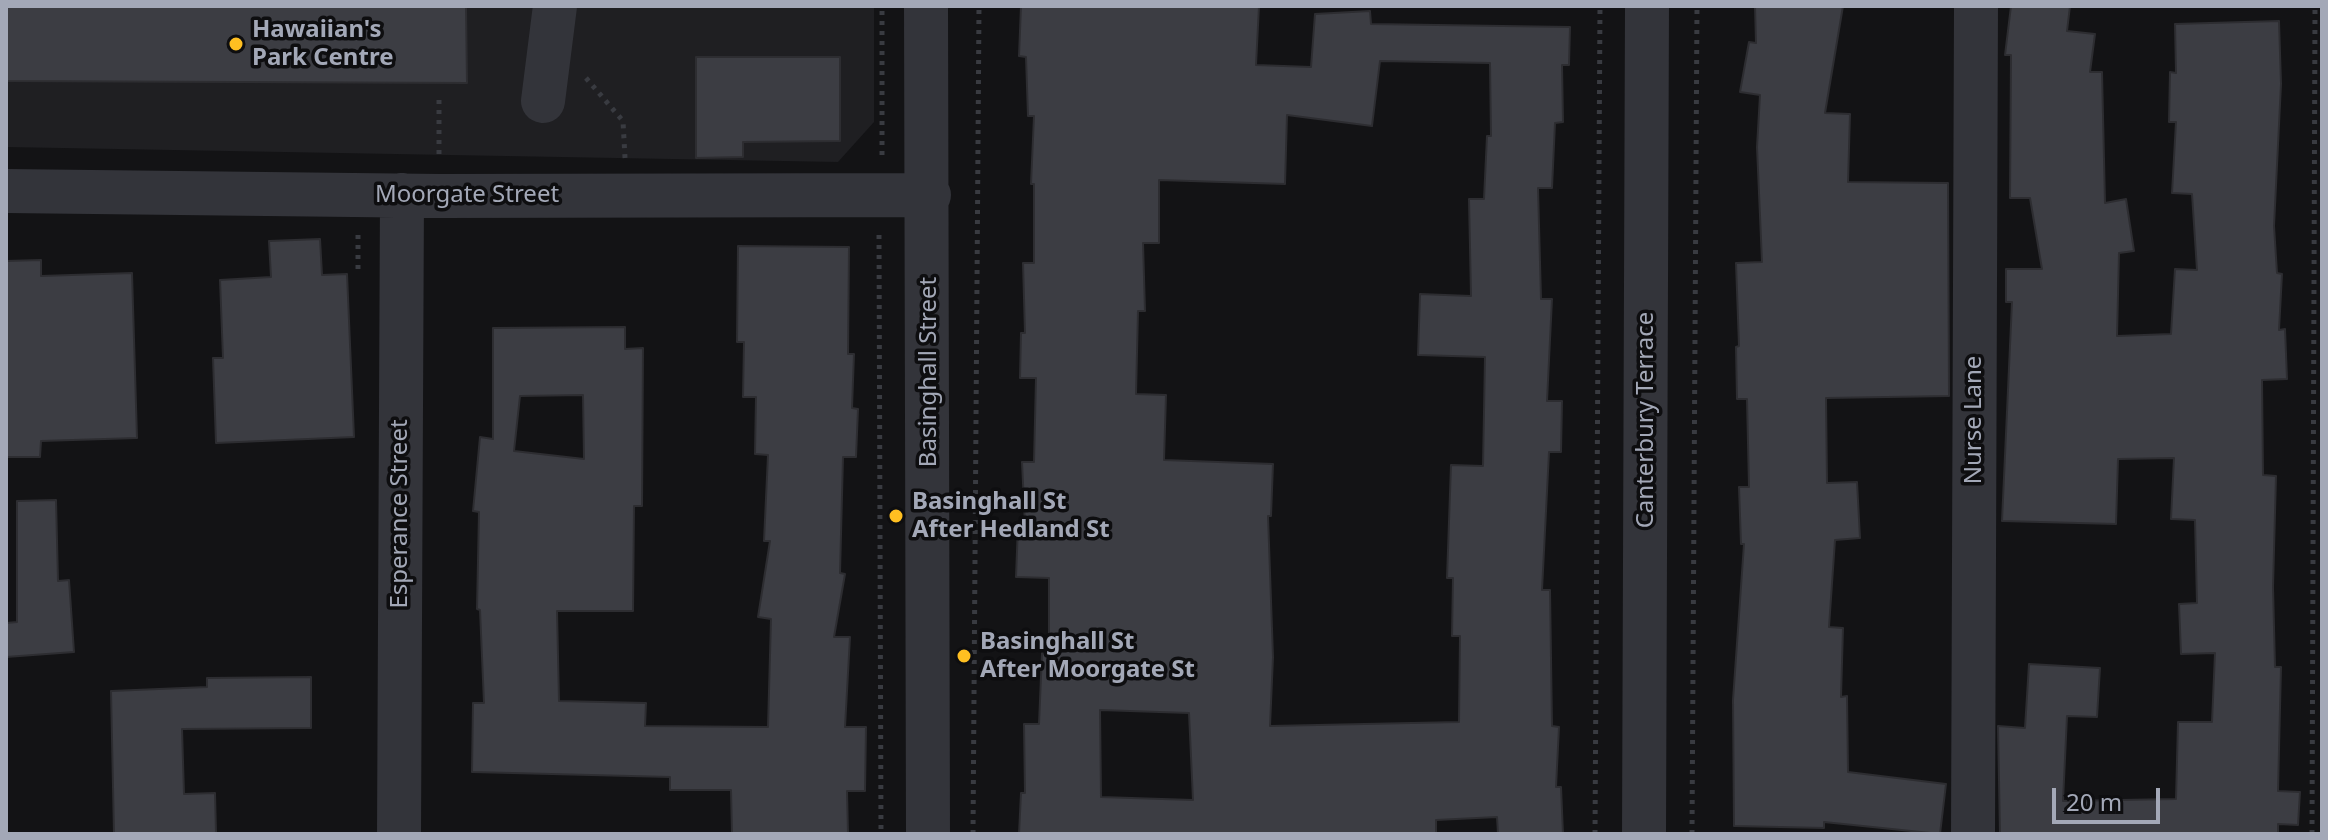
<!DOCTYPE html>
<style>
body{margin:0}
#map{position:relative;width:2328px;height:840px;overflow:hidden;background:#131315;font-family:"Noto Sans",sans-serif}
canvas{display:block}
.frame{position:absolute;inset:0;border:8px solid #a3a8b7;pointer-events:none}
.scale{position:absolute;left:2052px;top:788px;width:108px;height:36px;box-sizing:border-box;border:4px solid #a3a8b7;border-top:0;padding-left:10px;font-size:24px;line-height:28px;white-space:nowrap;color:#a3a8b7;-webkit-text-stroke:6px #0e0e10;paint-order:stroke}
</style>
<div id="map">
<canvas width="2328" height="840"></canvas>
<div class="frame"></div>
<div class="scale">20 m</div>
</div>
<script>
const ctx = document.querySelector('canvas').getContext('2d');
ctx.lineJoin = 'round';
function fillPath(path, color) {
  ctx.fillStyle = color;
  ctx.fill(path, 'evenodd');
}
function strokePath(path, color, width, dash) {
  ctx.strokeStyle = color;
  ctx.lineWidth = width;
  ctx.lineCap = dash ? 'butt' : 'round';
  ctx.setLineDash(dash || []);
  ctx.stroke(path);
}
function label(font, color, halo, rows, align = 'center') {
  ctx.font = font + ' "Noto Sans",sans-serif';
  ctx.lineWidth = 7;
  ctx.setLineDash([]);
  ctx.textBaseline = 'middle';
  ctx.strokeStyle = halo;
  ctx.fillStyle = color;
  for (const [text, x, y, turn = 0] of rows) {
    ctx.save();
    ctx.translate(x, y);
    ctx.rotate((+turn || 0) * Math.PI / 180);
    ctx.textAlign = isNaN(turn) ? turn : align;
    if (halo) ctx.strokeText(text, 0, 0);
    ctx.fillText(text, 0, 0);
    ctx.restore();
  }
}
const built = new Path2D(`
 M6,6H874V122L838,162L6,147Z`);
const building = new Path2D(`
 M6,6H466L467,83L6,81Z
 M1021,6H1259L1256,65L1311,67L1315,14L1370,11L1371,24L1570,27L1569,65H1562L1563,122L1555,123L1552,188H1538L1541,299H1552L1547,401H1562L1561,452H1549L1542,590H1550L1552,726L1559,727L1556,787H1561L1563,834H1498L1497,817L1436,820V834H1019L1021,793H1025L1024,724H1039L1042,653L1049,654V578L1016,577L1018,525H1025L1022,462H1034L1036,378H1020L1021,333H1025L1023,263H1034V184H1031L1034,116H1028L1026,57L1019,56ZM1380,61L1490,63L1491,136H1487L1484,199H1469L1471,296L1420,294L1418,355L1485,357L1483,466L1451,465L1447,578H1453L1452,636H1460L1459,722L1270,726L1273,657L1268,516H1271L1273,464L1164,460L1166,395L1136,394L1138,311H1145L1143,243H1159V180L1285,184L1287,115L1372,126ZM1100,710L1189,713L1193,800L1101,797Z
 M1755,6H1843L1825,113L1850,114L1848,182L1948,183L1949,396L1826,398L1827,483L1857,482L1860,538L1835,540L1829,627L1843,628L1841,697L1847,696L1848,772L1946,784L1940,834L1824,822V828L1734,826L1733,700L1744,544H1741L1739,487H1749L1747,399H1737L1736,347L1739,346L1736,263L1762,262L1757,147L1760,95L1740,92L1749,42L1756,43Z
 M2011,6H2070L2067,31L2095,34L2090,72H2102L2105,203L2126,199L2134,251L2119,253L2117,336L2171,334L2175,269L2197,270L2192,194L2172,193L2176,122H2169L2170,72L2176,73L2175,24L2279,21L2281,84L2274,226L2277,273L2282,274L2279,330L2285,329L2287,379L2262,380L2263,475L2276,476L2273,587L2275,667H2281L2278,791L2300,792L2298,825L2278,824V834H2000L1998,726L2025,728L2029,664L2100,668L2097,717L2067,716L2063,801L2176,799L2178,722H2212L2215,653L2181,654L2179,604L2197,603L2195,520L2171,519L2174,458L2118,459L2116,524L2002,521L2012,302H2006V269H2042L2030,198H2010L2011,55H2005Z
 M696,57H840V141L743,142V157L696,158Z
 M320,239L322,275L347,274L354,437L216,443L213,358H223L220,280L271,277L269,241Z
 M738,246L849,247L848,354H854L852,408L858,409L856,457H843L840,573L845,574L834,637H850L845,727H866L865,791H847L848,834H732L731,790H670V777L472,772L473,703H484L480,610L477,609L479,512L473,511L480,437L493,439V328L625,327V349L643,348L642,506H634L633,611H557L559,701L646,703L645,726L768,727L771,619L758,617L770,541H764L768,455L755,454L756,397H743L744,342H737ZM583,395L584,459L514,451L520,396Z
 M41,260V276L132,273L137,438L41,441L40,457H6V261Z
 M56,500L58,581L69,580L74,652L6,657V623L17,622V501Z
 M311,677V728L182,729L184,794L215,793L216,833L114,834L111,691L207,687V678Z`);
const path = new Path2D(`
 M586,78L623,121L625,158
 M439,100V159
 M882,155V6
 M879,235L881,834
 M358,269V235
 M973,834L979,6
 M1595,834L1600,6
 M1692,834L1697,6
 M2312,834L2315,6`);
const minor = new Path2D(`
 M926,6L928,834
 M543,101L555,6
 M6,191L440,196L929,195
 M399,834L402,195
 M1644,834L1647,6
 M1973,834L1976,6`);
const markers = [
 [236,44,8,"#ffbf21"],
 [896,516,8,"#ffbf21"],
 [964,656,8,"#ffbf21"]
];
const poiNames = [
 ["Hawaiian's",252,30],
 ["Park Centre",252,58],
 ["Basinghall St",912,502],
 ["After Hedland St",912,530],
 ["Basinghall St",980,642],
 ["After Moorgate St",980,670]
];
const streetNames = [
 ["Moorgate Street",467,195],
 ["Basinghall Street",929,372,-90],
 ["Canterbury Terrace",1646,420,-90],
 ["Nurse Lane",1974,420,-90],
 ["Esperance Street",400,514,-90]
];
fillPath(built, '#1f1f22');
fillPath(building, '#3c3d43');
strokePath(building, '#2d2d31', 2);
strokePath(path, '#393b41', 5, [4, 6]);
strokePath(minor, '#33343a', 44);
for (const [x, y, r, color] of markers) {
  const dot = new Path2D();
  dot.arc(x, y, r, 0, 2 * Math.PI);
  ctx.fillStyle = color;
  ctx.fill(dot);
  strokePath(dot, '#0e0e10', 3);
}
label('bold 24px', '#a3a8b7', '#0e0e10', poiNames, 'left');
label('24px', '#a3a8b7', '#0e0e10', streetNames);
</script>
